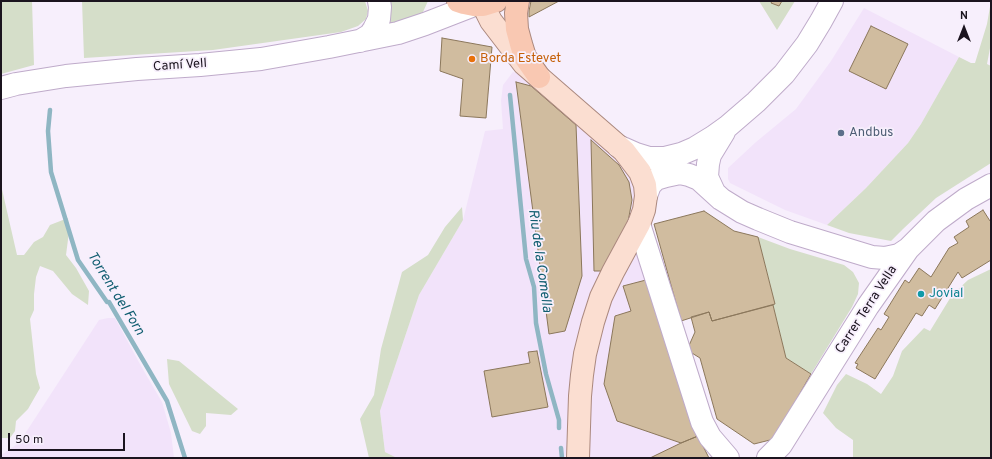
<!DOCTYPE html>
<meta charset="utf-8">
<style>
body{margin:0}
#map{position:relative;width:992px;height:459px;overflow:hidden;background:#f7effc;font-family:Overpass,sans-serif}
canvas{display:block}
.frame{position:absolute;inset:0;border:2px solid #1b141f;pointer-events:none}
.north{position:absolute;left:944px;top:8px;width:40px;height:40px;-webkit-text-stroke:3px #f7effc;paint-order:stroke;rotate:0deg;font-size:11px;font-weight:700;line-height:16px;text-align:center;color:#1b141f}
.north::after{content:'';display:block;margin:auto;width:14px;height:18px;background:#1b141f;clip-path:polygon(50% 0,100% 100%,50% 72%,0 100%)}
.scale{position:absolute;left:8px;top:433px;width:117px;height:18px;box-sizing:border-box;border:2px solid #1b141f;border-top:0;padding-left:5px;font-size:12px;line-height:14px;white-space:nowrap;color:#1b141f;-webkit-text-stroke:3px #f7effc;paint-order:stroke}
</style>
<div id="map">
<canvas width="992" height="459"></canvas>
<div class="frame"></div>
<div class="north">N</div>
<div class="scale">50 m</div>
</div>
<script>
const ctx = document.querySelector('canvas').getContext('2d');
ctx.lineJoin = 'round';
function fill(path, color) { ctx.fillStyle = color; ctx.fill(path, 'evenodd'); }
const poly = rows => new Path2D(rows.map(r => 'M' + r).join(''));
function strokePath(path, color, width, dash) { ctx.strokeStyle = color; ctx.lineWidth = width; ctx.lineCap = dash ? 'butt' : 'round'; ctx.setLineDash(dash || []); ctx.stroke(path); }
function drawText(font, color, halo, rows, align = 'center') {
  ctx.font = font + ' Overpass,sans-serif'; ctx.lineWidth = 3.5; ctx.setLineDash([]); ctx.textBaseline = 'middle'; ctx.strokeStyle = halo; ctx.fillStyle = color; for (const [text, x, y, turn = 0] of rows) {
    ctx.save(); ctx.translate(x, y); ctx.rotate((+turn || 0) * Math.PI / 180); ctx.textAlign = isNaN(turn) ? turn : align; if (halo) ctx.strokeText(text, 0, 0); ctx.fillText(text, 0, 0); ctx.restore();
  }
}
const built = poly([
 [864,8,959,57,921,124,908,143,866,188,827,225,785,210,730,183,728,179,728,168,756,142,796,109,831,61],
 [513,72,519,74,586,131,620,160,631,179,635,195,635,211,623,237,568,454,561,458,396,458,385,452,380,411,419,295,463,220,485,131,503,129,501,101,503,85],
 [636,255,641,258,708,447,704,448,709,458,590,458,589,415,593,366,606,312,615,287],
 [108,318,115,318,141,366,162,402,171,433,174,458,1,458,1,455,19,443,99,320]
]);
const green = poly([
 [1,1,32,1,34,65,1,74],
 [82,1,365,1,368,11,366,19,358,26,341,32,213,50,84,58],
 [387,1,428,1,423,12,411,19,383,27],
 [759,1,772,1,771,3,779,6,782,1,795,1,777,30],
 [991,1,991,43,987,64,991,66,991,163,936,198,903,229,891,241,849,233,827,225,866,188,908,143,921,124,959,57,971,63,975,63,987,24],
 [1,185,17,255,24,255,34,242,43,237,50,225,68,218,69,232,66,255,76,268,89,291,88,305,72,294,53,271,40,266,36,277,34,294,34,310,30,319,36,374,40,388,28,409,16,421,15,431,10,438,1,438],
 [462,207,463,220,419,295,380,411,385,452,397,458,369,458,360,419,374,395,381,349,402,272,428,255,445,227],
 [758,237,790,249,844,265,853,272,859,283,858,294,852,307,811,374,786,358,773,305,775,304],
 [991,269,991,458,852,458,853,457,853,440,836,428,823,413,837,385,846,374,867,384,881,394,893,376,902,351,924,328,930,331,952,295,968,280],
 [167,359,179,361,238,409,231,415,206,413,206,426,200,434,192,431,169,384]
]);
const stream = poly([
 [510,95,526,259,534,287,536,323,546,374,559,420,559,428],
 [50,110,48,131,51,172,78,260,107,302,109,302,167,401,185,458],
 [561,448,562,458]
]);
const building = poly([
 [531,1,559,1,529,17,529,11,531,1],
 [772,1,782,1,779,6,771,3,772,1],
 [871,26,908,44,886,89,849,71,871,26],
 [442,38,492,47,486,118,460,116,463,79,440,71,442,38],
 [516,82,531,86,576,125,582,276,565,331,549,334,516,82],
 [591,140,619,165,629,182,632,200,628,222,602,271,594,271,591,140],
 [983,210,990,221,991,220,991,260,962,278,958,272,935,309,929,305,922,316,916,313,875,379,856,368,858,364,855,363,878,328,881,330,889,317,884,314,905,280,909,283,919,268,931,277,949,248,958,243,954,237,969,227,966,221,983,210],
 [704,211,734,231,758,237,775,304,712,321,709,312,681,321,654,224,704,211],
 [646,280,698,436,681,443,617,421,604,384,615,316,631,311,623,286,646,280],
 [773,305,786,358,811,374,774,439,754,444,717,419,700,358,687,350,695,332,691,317,709,312,712,321,773,305],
 [537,351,548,407,492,417,484,371,530,363,528,352,537,351],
 [698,436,709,458,650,458,681,443,698,436]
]);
const minor = poly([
 [360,41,370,35,374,29,379,19,380,7,379,1],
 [1,88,16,84,66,76,137,69,200,65,261,59,329,47,398,33,425,24,474,5],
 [618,146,636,154,649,158,665,158,681,154,695,148,713,137,727,127,756,102,784,74,807,44,821,21,832,1],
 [714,192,707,177,708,164,710,155,724,132],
 [646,196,650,185,656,179,666,176,680,173,689,175,699,179,721,199,742,212,758,219,790,232,872,257,885,258,899,255,908,249],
 [639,224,702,422,710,437,728,458],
 [768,458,781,445,868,306,901,259,908,249,936,221,966,199,991,185]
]);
const major = poly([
 [483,5,491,21,524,64,624,151,640,172,645,185,646,196,644,210,639,224,613,272,601,297,593,322,585,354,582,375,580,396,578,458]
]);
const highway = poly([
 [458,1,464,3,474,5,483,5,496,1],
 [518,1,516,13,517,29,521,44,525,57,539,77]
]);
const markers = [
 [472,59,4,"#e8710a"],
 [841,133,4,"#5c6f8a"],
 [921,294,4,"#0f9aa8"]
];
const foodNames = [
 ["Borda Estevet",480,59]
];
const streetNames = [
 ["Camí Vell",180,66,-4],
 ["Carrer Terra Vella",867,310,-57]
];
const serviceNames = [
 ["Andbus",849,133]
];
const cultureNames = [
 ["Jovial",929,294]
];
const waterNames = [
 ["Riu de la Comella",539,261,82],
 ["Torrent del Forn",115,294,58]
];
fill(built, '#f2e3fa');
fill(green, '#d5dec9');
strokePath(stream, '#8fb6c3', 4.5);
fill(building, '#d0bc9f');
strokePath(building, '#8b775b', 1);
strokePath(minor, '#bfabca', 24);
strokePath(major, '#ab897f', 24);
strokePath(highway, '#ab897f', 24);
strokePath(minor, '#fff', 22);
strokePath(major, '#fbded1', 22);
strokePath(highway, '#f9c8b2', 22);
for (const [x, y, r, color] of markers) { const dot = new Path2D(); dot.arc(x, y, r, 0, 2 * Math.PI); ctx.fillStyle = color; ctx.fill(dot); strokePath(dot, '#f7effc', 1.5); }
drawText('13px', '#c56008', '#f7effc', foodNames, 'left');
drawText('13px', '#1b141f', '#f7effc', streetNames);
drawText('13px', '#4e5e75', '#f7effc', serviceNames, 'left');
drawText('13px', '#0d838f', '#f7effc', cultureNames, 'left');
drawText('italic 14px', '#0f5d70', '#f7effc', waterNames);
</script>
